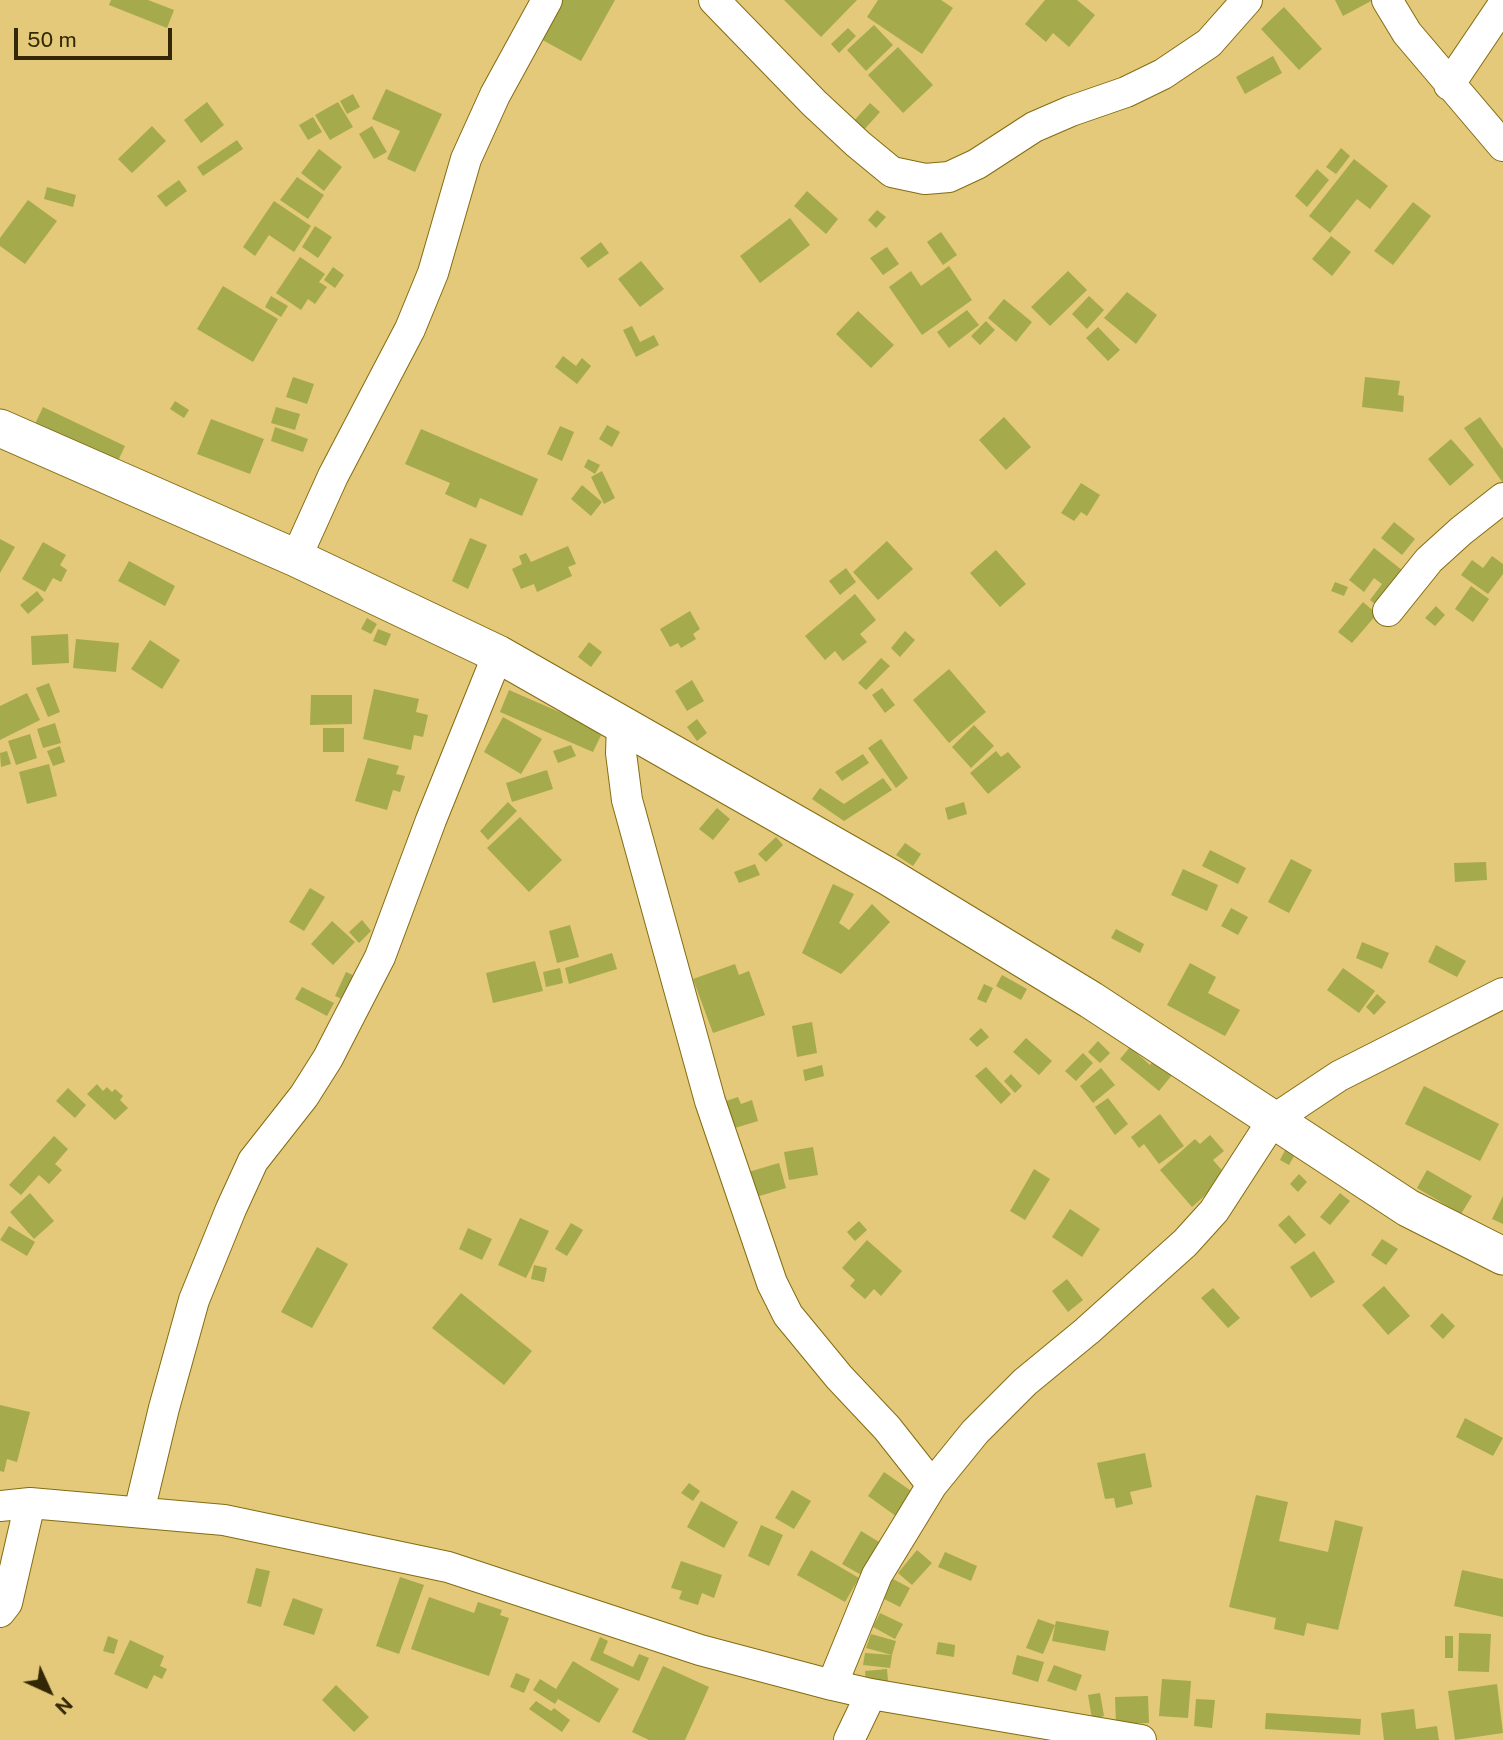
<!DOCTYPE html>
<style>
body{margin:0}
#map{position:relative;width:1503px;height:1740px;overflow:hidden;background:#e3c979;font-family:"Public Sans",sans-serif}
canvas{display:block}
.north{position:absolute;left:14px;top:1656px;width:70px;height:70px;-webkit-text-stroke:5px #e3c979;paint-order:stroke;rotate:135deg;font-size:19px;font-weight:700;line-height:28px;text-align:center;color:#332805}
.north::after{content:'';display:block;margin:auto;width:24px;height:32px;background:#332805;clip-path:polygon(50% 0,100% 100%,50% 72%,0 100%)}
.scale{position:absolute;left:14px;top:28px;width:158px;height:32px;box-sizing:border-box;border:4px solid #332805;border-top:0;padding-left:9px;font-size:21px;line-height:24px;white-space:nowrap;color:#332805;-webkit-text-stroke:5px #e3c979;paint-order:stroke}
</style>
<div id="map">
<canvas width="1503" height="1740"></canvas>
<div class="north">N</div>
<div class="scale">50 m</div>
</div>
<script>
const ctx = document.querySelector('canvas').getContext('2d');
ctx.lineJoin = 'round';
function fill(path, color) { ctx.fillStyle = color; ctx.fill(path, 'evenodd'); }
const poly = rows => new Path2D(rows.map(r => 'M' + r).join(''));
function strokePath(path, color, width, dash) { ctx.strokeStyle = color; ctx.lineWidth = width; ctx.lineCap = dash ? 'butt' : 'round'; ctx.setLineDash(dash || []); ctx.stroke(path); }
const building = poly([
 [111,0,148,0,174,10,167,28,109,5],
 [558,0,615,0,581,61,537,37],
 [784,0,857,0,821,37],
 [878,0,941,0,953,8,922,54,867,17],
 [1045,0,1077,0,1095,15,1069,47,1053,33,1046,42,1025,24],
 [1335,0,1373,0,1343,16],
 [1284,7,1322,49,1299,70,1261,29],
 [874,25,893,45,866,71,847,50],
 [848,28,856,36,839,53,831,44],
 [898,47,933,85,903,113,868,75],
 [1273,56,1282,73,1245,94,1236,77],
 [386,89,442,114,415,172,387,159,400,131,372,119],
 [353,94,360,107,347,114,340,101],
 [207,102,224,125,201,143,184,120],
 [338,102,353,127,330,140,315,115],
 [870,103,880,112,862,132,852,123],
 [313,117,322,132,308,140,299,125],
 [152,126,166,141,132,173,118,159],
 [372,126,387,152,374,159,359,134],
 [237,140,243,149,203,176,197,167],
 [1341,148,1350,156,1336,174,1326,167],
 [319,149,342,167,324,191,301,173],
 [1354,159,1388,186,1370,209,1357,199,1330,233,1309,216],
 [1317,169,1329,180,1307,207,1295,196],
 [297,177,324,195,308,219,280,200],
 [179,180,187,191,166,207,157,196],
 [47,187,76,195,73,207,44,199],
 [807,191,838,219,826,234,794,206],
 [28,200,57,221,25,264,0,246,0,238],
 [274,201,311,226,294,252,269,235,255,256,243,247],
 [1413,202,1431,216,1393,265,1374,251],
 [877,210,886,217,876,228,868,220],
 [790,218,810,245,760,283,740,256],
 [315,226,332,237,318,258,302,247],
 [941,232,957,255,943,265,927,242],
 [1331,236,1351,252,1332,276,1312,259],
 [601,242,609,253,588,268,580,258],
 [887,247,899,264,883,275,870,258],
 [300,257,325,274,319,282,327,287,315,304,308,299,301,310,276,293],
 [641,261,664,289,640,307,618,279],
 [949,266,972,300,922,335,889,287,911,271,921,286],
 [333,267,344,275,335,288,324,280],
 [1068,271,1087,290,1050,326,1031,307],
 [223,286,278,319,253,362,197,329],
 [1127,292,1157,315,1136,344,1104,318],
 [271,296,288,306,281,317,265,307],
 [1089,296,1104,310,1087,329,1072,314],
 [1004,299,1032,322,1016,342,988,318],
 [967,310,979,325,949,348,937,332],
 [858,311,894,345,871,368,836,334],
 [986,321,995,330,980,345,971,336],
 [632,326,640,342,654,335,659,345,636,357,623,330],
 [1098,327,1120,350,1108,361,1086,338],
 [563,356,576,366,582,358,591,366,577,384,555,367],
 [293,377,314,384,307,404,286,397],
 [1365,377,1400,381,1398,395,1404,396,1403,412,1362,407],
 [175,401,189,410,184,418,170,409],
 [43,407,125,446,117,463,35,424],
 [276,407,300,414,295,430,271,423],
 [1004,417,1031,447,1006,470,979,440],
 [1480,417,1503,449,1503,483,1464,428],
 [211,419,264,439,250,474,197,454],
 [607,425,620,432,612,447,599,439],
 [560,426,574,432,562,461,547,454],
 [275,427,308,439,303,452,271,441],
 [421,429,538,479,522,516,480,498,476,508,445,494,450,483,405,464],
 [1451,439,1474,465,1450,486,1428,459],
 [588,459,600,465,595,474,584,467],
 [602,471,615,498,604,504,591,477],
 [1081,483,1100,495,1087,516,1081,512,1074,521,1061,513],
 [582,485,602,502,591,516,571,499],
 [1394,522,1415,539,1402,555,1381,538],
 [470,538,487,545,468,589,452,581],
 [0,539,15,547,0,573],
 [887,541,913,569,878,600,853,572],
 [43,542,66,555,60,565,67,570,61,582,53,578,45,592,22,579],
 [568,546,576,564,568,567,572,576,537,592,534,584,521,589,512,569,522,564,519,556,526,553,531,562],
 [1374,548,1407,574,1380,608,1370,600,1382,584,1374,578,1364,592,1349,580],
 [996,550,1026,584,1000,607,970,573],
 [1492,556,1503,564,1503,574,1488,594,1461,575,1472,560,1483,568],
 [129,561,175,586,165,606,118,581],
 [846,568,856,582,840,595,829,581],
 [1335,582,1348,587,1344,596,1331,591],
 [1471,586,1489,599,1473,622,1455,609],
 [37,591,44,600,28,614,20,605],
 [855,594,876,620,860,634,867,642,843,661,835,651,825,660,805,636],
 [1363,602,1377,614,1352,643,1338,632],
 [1436,606,1445,615,1435,626,1425,618],
 [690,611,700,629,693,634,696,639,681,648,678,643,670,647,660,629],
 [367,618,377,624,371,634,361,629],
 [378,629,391,634,386,646,373,641],
 [905,631,915,640,900,657,891,648],
 [68,634,69,663,32,665,31,636],
 [76,639,119,643,116,672,73,668],
 [150,640,180,660,162,689,131,669],
 [589,642,602,652,591,667,578,657],
 [881,658,890,666,866,690,858,683],
 [949,669,986,712,949,743,913,700],
 [692,680,704,701,687,711,675,691],
 [49,683,60,712,48,717,36,688],
 [882,688,895,705,885,713,872,695],
 [374,689,419,699,416,712,428,715,423,737,414,735,411,750,363,739],
 [509,690,603,731,593,752,500,712],
 [27,693,40,720,0,740,0,706],
 [311,695,352,695,352,724,310,725],
 [503,717,542,739,521,774,484,752],
 [697,719,707,733,697,741,687,727],
 [55,723,61,743,43,748,37,729],
 [974,725,994,746,971,768,952,747],
 [323,728,344,728,344,752,323,752],
 [30,734,37,758,16,765,8,741],
 [881,739,908,778,896,788,868,748],
 [571,745,576,756,558,763,553,751],
 [60,746,65,762,53,766,47,751],
 [7,751,11,764,1,767,0,753],
 [996,751,1001,757,1008,752,1021,767,988,794,970,773],
 [863,754,869,763,842,781,835,772],
 [368,758,399,766,396,774,405,776,400,792,393,790,387,810,355,801],
 [49,764,57,796,27,804,19,772],
 [547,770,553,789,512,802,506,783],
 [883,778,892,790,844,821,812,799,820,788,844,804],
 [508,802,517,811,488,840,480,831],
 [964,802,967,814,948,820,945,808],
 [717,808,730,819,713,840,699,829],
 [520,817,562,860,529,892,487,848],
 [776,837,783,845,766,862,758,854],
 [905,843,921,854,913,866,896,855],
 [1210,850,1246,868,1238,884,1202,866],
 [1291,859,1312,870,1289,913,1268,902],
 [1486,862,1487,880,1455,882,1454,863],
 [755,864,760,875,739,883,734,872],
 [1183,869,1218,885,1207,911,1171,895],
 [833,884,854,894,839,923,849,930,872,904,890,922,841,974,802,953],
 [310,888,325,897,304,931,289,922],
 [1231,908,1248,917,1238,935,1221,926],
 [362,920,371,931,359,943,349,932],
 [332,921,355,942,333,965,311,944],
 [570,925,579,957,557,963,549,931],
 [1116,929,1144,944,1140,953,1111,938],
 [1362,942,1389,953,1382,969,1356,958],
 [1436,945,1466,961,1457,977,1428,962],
 [612,953,617,969,569,984,565,968],
 [535,961,543,991,493,1003,486,973],
 [1190,963,1216,977,1208,993,1240,1010,1225,1036,1167,1005],
 [735,964,739,975,749,971,765,1015,713,1033,693,979],
 [560,968,563,983,546,987,543,972],
 [1343,968,1375,991,1359,1013,1327,990],
 [346,972,355,976,344,1000,335,996],
 [1002,975,1027,989,1021,1000,996,986],
 [984,984,993,988,986,1003,977,999],
 [302,987,334,1003,327,1016,295,999],
 [1377,994,1386,1002,1374,1015,1366,1007],
 [812,1022,817,1053,797,1057,792,1026],
 [981,1028,989,1037,977,1047,969,1039],
 [1026,1038,1052,1061,1039,1075,1013,1052],
 [1098,1041,1110,1053,1100,1063,1088,1052],
 [1130,1047,1150,1065,1154,1060,1172,1075,1159,1091,1120,1059],
 [1083,1053,1093,1063,1076,1081,1065,1071],
 [822,1065,824,1076,805,1081,803,1070],
 [986,1067,1011,1094,1001,1104,975,1076],
 [1101,1068,1115,1085,1093,1103,1080,1086],
 [1011,1074,1022,1086,1015,1093,1004,1081],
 [97,1084,103,1091,107,1087,112,1092,115,1089,123,1096,120,1100,128,1108,115,1120,87,1094],
 [1424,1086,1499,1124,1480,1161,1405,1124],
 [68,1088,86,1105,75,1118,56,1101],
 [738,1097,741,1104,752,1100,758,1121,735,1128,726,1101],
 [1108,1098,1128,1124,1115,1135,1095,1107],
 [1160,1114,1184,1146,1159,1164,1144,1144,1139,1148,1131,1137],
 [1210,1135,1224,1151,1213,1160,1227,1176,1192,1207,1160,1170,1195,1139,1200,1144],
 [54,1136,68,1149,55,1164,62,1170,49,1184,39,1175,21,1195,9,1185],
 [1287,1146,1297,1151,1289,1165,1280,1160],
 [813,1147,818,1175,789,1180,784,1152],
 [779,1163,786,1188,753,1198,745,1173],
 [1034,1169,1050,1179,1025,1220,1010,1211],
 [1427,1170,1472,1196,1461,1214,1417,1188],
 [1299,1174,1307,1182,1298,1192,1290,1184],
 [30,1193,54,1221,34,1239,10,1212],
 [1340,1193,1350,1201,1330,1225,1320,1217],
 [1503,1196,1503,1224,1492,1219],
 [1070,1209,1100,1229,1082,1257,1052,1237],
 [1289,1215,1306,1235,1295,1244,1278,1225],
 [520,1218,549,1231,526,1278,498,1265],
 [859,1221,867,1230,855,1241,847,1232],
 [571,1223,583,1230,567,1256,555,1249],
 [9,1226,35,1242,27,1256,0,1240],
 [468,1228,492,1239,482,1260,459,1249],
 [1382,1239,1398,1249,1386,1265,1371,1255],
 [867,1240,902,1271,881,1296,874,1289,865,1299,850,1286,855,1280,842,1268],
 [317,1247,348,1264,312,1328,281,1312],
 [1314,1251,1335,1282,1311,1298,1290,1267],
 [534,1265,547,1268,544,1282,531,1279],
 [1067,1279,1083,1300,1068,1312,1052,1291],
 [1384,1286,1410,1316,1388,1335,1362,1305],
 [1213,1288,1240,1318,1228,1328,1201,1298],
 [461,1293,532,1351,504,1385,432,1328],
 [1442,1313,1455,1326,1443,1339,1430,1326],
 [0,1405,30,1412,17,1462,7,1459,4,1472,0,1471],
 [1465,1418,1503,1438,1493,1456,1456,1437],
 [1145,1453,1152,1487,1130,1492,1133,1504,1116,1508,1114,1498,1105,1499,1097,1463],
 [884,1472,917,1495,900,1519,868,1496],
 [689,1483,700,1491,693,1501,681,1493],
 [792,1490,811,1501,794,1529,775,1518],
 [1256,1495,1288,1502,1279,1541,1328,1552,1335,1520,1363,1527,1338,1630,1307,1623,1304,1636,1274,1629,1276,1618,1229,1607],
 [701,1501,738,1522,724,1548,687,1527],
 [761,1525,783,1535,769,1566,748,1556],
 [861,1531,884,1545,865,1577,842,1564],
 [811,1550,859,1578,845,1602,797,1575],
 [917,1550,932,1563,912,1585,898,1573],
 [945,1552,977,1566,971,1581,938,1567],
 [681,1561,722,1575,714,1598,702,1593,698,1605,679,1599,682,1591,671,1588],
 [256,1568,270,1571,261,1607,247,1603],
 [1462,1570,1503,1579,1503,1617,1454,1606],
 [400,1577,424,1585,399,1654,376,1646],
 [893,1579,910,1588,900,1607,882,1598],
 [429,1597,474,1613,478,1602,502,1610,500,1615,509,1618,489,1676,411,1649],
 [293,1598,323,1609,314,1635,283,1625],
 [880,1613,903,1624,895,1639,873,1627],
 [1038,1619,1055,1625,1043,1654,1026,1648],
 [1056,1621,1109,1631,1105,1651,1052,1641],
 [1459,1633,1491,1634,1489,1672,1458,1671],
 [871,1634,896,1641,892,1655,866,1648],
 [108,1636,118,1640,114,1654,103,1651],
 [1445,1636,1453,1636,1453,1658,1445,1658],
 [600,1637,608,1641,603,1653,633,1667,639,1654,649,1658,639,1681,590,1660],
 [130,1640,164,1656,160,1666,167,1669,162,1679,154,1675,147,1689,114,1674],
 [938,1642,955,1645,954,1657,936,1654],
 [865,1653,892,1655,890,1668,863,1665],
 [1017,1655,1044,1662,1038,1682,1012,1674],
 [573,1661,619,1689,599,1723,558,1699,555,1704,533,1690,540,1679,556,1689],
 [1054,1665,1082,1675,1076,1691,1047,1681],
 [663,1666,709,1687,685,1740,649,1740,632,1732],
 [887,1669,888,1681,866,1683,865,1671],
 [516,1673,530,1679,524,1693,510,1687],
 [1162,1679,1191,1681,1188,1718,1159,1716],
 [1497,1684,1503,1733,1455,1740,1448,1691],
 [336,1685,369,1717,354,1732,322,1700],
 [1100,1693,1104,1716,1092,1719,1088,1695],
 [1148,1696,1149,1723,1116,1724,1115,1697],
 [1196,1699,1215,1700,1212,1728,1194,1726],
 [536,1701,551,1711,554,1708,570,1720,562,1732,529,1709],
 [1414,1709,1416,1729,1437,1726,1439,1740,1384,1740,1381,1713],
 [1266,1713,1361,1719,1360,1735,1265,1729]
]);
const minor = poly([
 [714,0,814,103,858,144,892,172,925,179,949,177,977,164,1034,127,1071,111,1126,92,1163,74,1209,43,1247,0],
 [1387,0,1407,33,1503,146],
 [1449,85,1503,5],
 [296,558,333,476,410,329,433,273,466,159,495,95,547,0],
 [1388,611,1429,560,1461,531,1503,498],
 [622,726,621,753,627,800,710,1101,772,1283,788,1315,839,1377,887,1428,932,1485],
 [0,1506,30,1503,224,1520,448,1567,700,1650,832,1685,871,1694,1141,1740],
 [139,1512,164,1408,194,1300,231,1209,253,1161,304,1096,328,1058,380,957,431,820,498,654],
 [0,1612,7,1603,30,1503],
 [832,1685,877,1575,932,1485,975,1432,1025,1382,1087,1331,1185,1243,1214,1211,1273,1120,1339,1076,1503,993],
 [849,1740,871,1694]
]);
const major = poly([
 [0,428,296,558,498,654,889,877,1091,1000,1408,1208,1503,1256]
]);
fill(building, '#a5aa4d');
strokePath(minor, '#846c12', 32);
strokePath(major, '#846c12', 39);
strokePath(minor, '#fff', 30);
strokePath(major, '#fff', 37);
</script>
